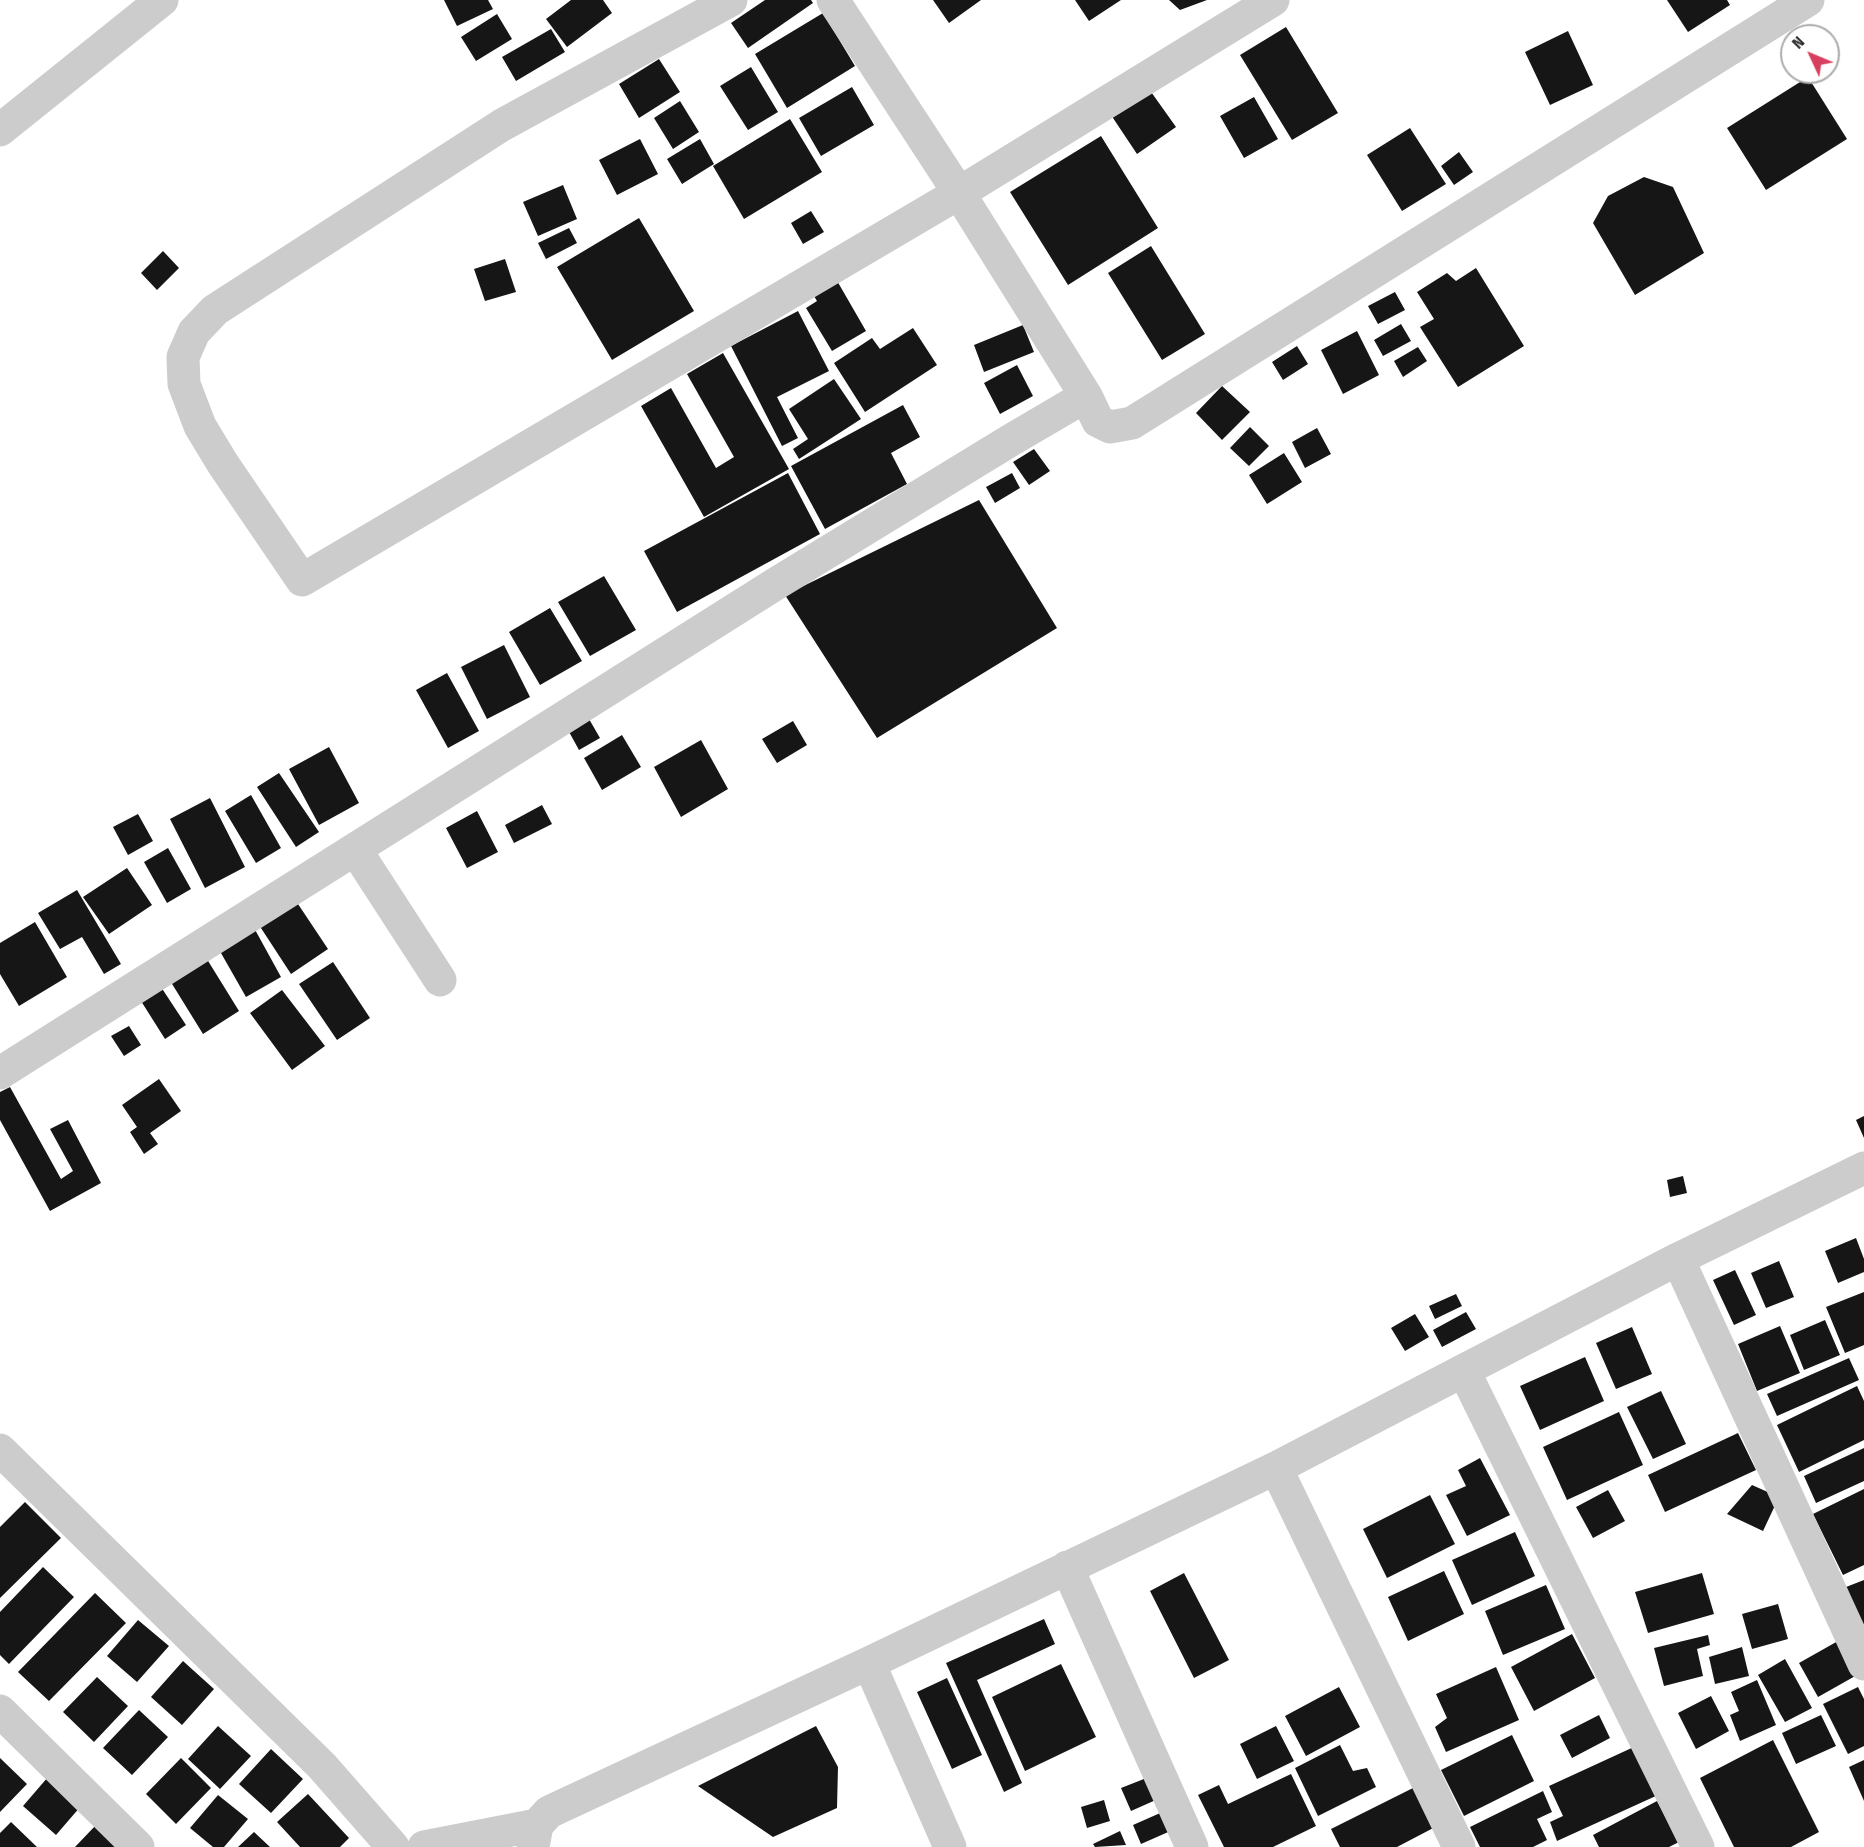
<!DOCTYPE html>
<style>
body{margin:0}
#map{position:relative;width:1864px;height:1847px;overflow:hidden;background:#fff;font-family:"Fira Sans Condensed",sans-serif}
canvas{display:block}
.north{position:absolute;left:1780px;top:24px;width:60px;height:60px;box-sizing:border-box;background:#fff;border:2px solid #acacac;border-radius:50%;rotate:314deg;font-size:16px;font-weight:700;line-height:24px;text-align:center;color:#2f2f2f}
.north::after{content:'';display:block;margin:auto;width:21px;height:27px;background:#d7405e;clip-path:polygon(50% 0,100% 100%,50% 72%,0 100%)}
</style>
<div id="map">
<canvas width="1864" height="1847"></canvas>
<div class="north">N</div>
</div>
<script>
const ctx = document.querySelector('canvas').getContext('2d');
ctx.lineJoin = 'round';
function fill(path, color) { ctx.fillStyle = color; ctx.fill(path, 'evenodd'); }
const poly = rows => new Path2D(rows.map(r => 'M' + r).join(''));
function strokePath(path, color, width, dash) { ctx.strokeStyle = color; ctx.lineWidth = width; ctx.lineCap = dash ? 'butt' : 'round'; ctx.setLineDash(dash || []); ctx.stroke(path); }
const building = poly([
 [444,0,488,0,493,9,457,26],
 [571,0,603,0,612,13,567,47,546,19],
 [765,0,811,0,813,3,748,48,731,23],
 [933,0,981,0,949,23],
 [1075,0,1121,0,1089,21],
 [1169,0,1207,0,1180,10],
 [1667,0,1727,0,1730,5,1688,32],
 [823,13,855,66,787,108,755,54],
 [497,14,512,39,476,61,461,37],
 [1286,27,1338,113,1292,140,1240,55],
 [551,29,565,52,516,81,502,57],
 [1568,31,1593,85,1550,105,1525,52],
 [659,59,680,92,639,118,619,84],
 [751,67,778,112,748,130,720,86],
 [1808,77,1847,139,1766,190,1727,128],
 [852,87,874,125,821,156,799,118],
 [1149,89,1176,127,1137,154,1111,115],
 [1254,97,1278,139,1244,158,1220,116],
 [680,101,699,132,673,149,654,118],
 [790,119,822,172,744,219,713,166],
 [1410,128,1446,184,1402,211,1367,155],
 [1101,136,1158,228,1068,285,1010,192],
 [640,139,658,174,617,195,599,160],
 [700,139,714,164,682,184,667,159],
 [1459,152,1473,172,1454,185,1441,166],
 [1644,177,1673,187,1704,253,1635,295,1593,223,1608,196],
 [563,185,577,219,538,236,523,202],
 [811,211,824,232,803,244,791,223],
 [639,218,694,311,612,360,557,267],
 [569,228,577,243,546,259,538,243],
 [1151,246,1205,334,1162,360,1108,273],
 [163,251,179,268,157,290,141,273],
 [505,259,516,292,485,301,474,269],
 [1476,268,1524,346,1458,387,1420,327,1434,319,1417,292,1447,273,1456,281],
 [836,279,866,331,832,351,806,308,817,301,812,293],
 [1395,292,1405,310,1378,324,1368,306],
 [798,311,829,371,777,397,798,438,782,446,731,346],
 [1401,324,1411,341,1383,356,1374,340],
 [1023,325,1034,352,984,372,974,345],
 [913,328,937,365,865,412,834,363,872,338,880,349],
 [1357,331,1379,375,1343,394,1321,350],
 [1297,346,1308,364,1283,380,1272,362],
 [1418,347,1427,361,1403,377,1394,361],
 [723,353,789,469,704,517,641,406,671,388,716,468,734,457,687,374],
 [1017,365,1033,396,1000,414,984,383],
 [834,379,861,419,799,459,793,449,808,439,789,409],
 [1222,386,1250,412,1222,440,1196,413],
 [903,405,920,437,891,453,907,484,825,529,791,466],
 [1250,427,1269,446,1249,466,1230,448],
 [1317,428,1331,454,1305,468,1292,442],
 [1034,449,1050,471,1029,485,1013,462],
 [1284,453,1302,482,1267,504,1249,475],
 [788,473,820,534,677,612,644,551],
 [1012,473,1020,488,995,503,986,487],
 [979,500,1057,628,877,738,785,595],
 [604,576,636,630,590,656,558,602],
 [550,608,582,661,540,685,509,632],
 [504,645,530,697,487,719,461,667],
 [447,673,479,731,448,748,416,690],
 [589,719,600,738,579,750,568,730],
 [793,721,807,745,777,763,762,739],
 [622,735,641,767,602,790,584,758],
 [701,740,728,789,681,817,654,767],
 [329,747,359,803,319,825,289,769],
 [279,773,319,832,296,847,257,787],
 [251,795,281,848,256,863,225,811],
 [210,798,245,867,205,888,170,819],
 [542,805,552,824,514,843,505,825],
 [477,811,498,852,467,868,446,828],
 [138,814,153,841,128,855,113,827],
 [168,848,191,889,167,903,144,862],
 [127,868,152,905,109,934,83,897],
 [77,890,121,964,104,974,82,937,60,949,38,913],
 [296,901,328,949,291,974,259,925],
 [35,922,67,977,19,1006,0,974,0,943],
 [253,926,281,977,246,997,217,946],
 [205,956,239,1011,203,1034,169,979],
 [333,962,370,1018,337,1040,299,984],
 [161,987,186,1025,165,1039,141,1001],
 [282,990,325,1046,292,1070,250,1013],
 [129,1026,141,1045,124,1056,111,1036],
 [159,1079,181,1111,150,1133,158,1144,144,1154,130,1132,137,1127,122,1105],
 [10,1087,61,1179,73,1171,50,1129,68,1120,101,1183,50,1211,0,1120,0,1092],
 [1864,1116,1864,1138,1856,1120],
 [1683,1176,1687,1193,1670,1197,1667,1180],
 [1856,1238,1864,1259,1864,1272,1838,1283,1825,1251],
 [1779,1261,1794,1297,1766,1308,1751,1273],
 [1735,1270,1756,1315,1734,1325,1713,1280],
 [1864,1292,1864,1345,1845,1353,1826,1307],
 [1456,1294,1462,1306,1435,1319,1429,1306],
 [1466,1312,1476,1329,1442,1347,1433,1330],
 [1415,1314,1429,1337,1405,1351,1391,1328],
 [1825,1320,1840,1355,1804,1370,1790,1335],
 [1780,1326,1800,1373,1757,1391,1738,1344],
 [1632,1327,1652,1374,1616,1389,1596,1343],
 [1585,1357,1604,1401,1540,1430,1520,1386],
 [1849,1358,1859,1380,1777,1416,1767,1394],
 [1857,1386,1864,1401,1864,1440,1799,1472,1777,1425],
 [1661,1391,1686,1444,1653,1459,1627,1407],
 [1619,1412,1643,1465,1567,1500,1543,1447],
 [1738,1433,1756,1470,1665,1512,1648,1475],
 [1864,1448,1864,1481,1816,1503,1804,1476],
 [1480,1458,1510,1515,1467,1536,1446,1495,1466,1486,1458,1470],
 [1752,1485,1779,1497,1763,1531,1727,1514],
 [1864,1489,1864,1565,1843,1575,1813,1514],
 [1608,1490,1625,1521,1593,1538,1576,1507],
 [1430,1495,1455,1544,1387,1578,1363,1529],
 [25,1502,61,1538,0,1598,0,1527],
 [1515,1532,1535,1576,1472,1605,1452,1560],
 [43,1567,74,1597,9,1664,0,1655,0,1612],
 [1444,1571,1464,1614,1408,1641,1388,1597],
 [1184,1573,1229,1660,1194,1678,1150,1591],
 [1702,1573,1714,1614,1648,1633,1635,1592],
 [1864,1580,1864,1633,1846,1587],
 [1546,1585,1565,1629,1503,1655,1485,1611],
 [95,1593,126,1623,49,1701,18,1672],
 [1778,1604,1788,1639,1752,1649,1742,1614],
 [1044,1619,1055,1644,977,1680,1022,1783,1004,1792,946,1663],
 [138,1620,169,1646,137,1682,107,1656],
 [1572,1634,1595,1678,1534,1711,1511,1667],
 [1708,1635,1710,1645,1697,1649,1703,1676,1664,1686,1654,1648],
 [1838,1641,1857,1675,1818,1697,1799,1663],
 [1742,1647,1749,1676,1715,1684,1709,1657],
 [1785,1659,1812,1708,1785,1722,1758,1675],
 [183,1661,214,1689,182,1725,151,1697],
 [1061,1664,1096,1737,1025,1771,992,1697],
 [1496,1667,1519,1720,1446,1752,1435,1727,1447,1718,1436,1694],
 [97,1677,128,1706,94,1742,63,1712],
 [947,1678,982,1755,952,1769,917,1692],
 [1757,1680,1776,1725,1740,1741,1730,1715,1739,1711,1731,1692],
 [1339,1687,1360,1727,1306,1756,1285,1716],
 [1858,1687,1864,1699,1864,1746,1848,1754,1823,1704],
 [1711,1696,1729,1731,1696,1749,1678,1713],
 [139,1710,168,1737,132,1775,103,1748],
 [1599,1715,1610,1738,1572,1758,1560,1735],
 [1821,1715,1836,1746,1796,1764,1782,1733],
 [218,1726,251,1756,220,1789,188,1759],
 [816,1726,838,1767,837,1808,773,1837,698,1786],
 [1276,1726,1294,1761,1257,1779,1240,1744],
 [1512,1735,1534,1781,1464,1816,1441,1770],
 [1773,1740,1819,1832,1791,1847,1734,1847,1700,1778],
 [1340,1745,1353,1771,1367,1768,1376,1787,1318,1816,1295,1768],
 [1636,1746,1658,1795,1557,1841,1550,1822,1563,1816,1549,1786],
 [271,1749,303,1779,271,1813,239,1784],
 [0,1758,27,1784,0,1812],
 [181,1758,211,1788,176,1824,146,1794],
 [1864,1760,1864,1801,1849,1767],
 [1291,1774,1316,1826,1273,1847,1224,1847,1198,1795,1219,1785,1228,1804],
 [48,1777,81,1806,56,1835,23,1806],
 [1149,1777,1158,1799,1131,1811,1121,1788],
 [1419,1785,1439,1825,1397,1847,1340,1847,1331,1829],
 [1543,1791,1552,1812,1537,1819,1547,1840,1533,1847,1480,1847,1470,1827],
 [308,1794,349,1838,340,1847,300,1847,277,1822],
 [218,1795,248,1819,224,1847,213,1847,190,1828],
 [1104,1800,1110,1821,1087,1828,1081,1807],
 [1657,1801,1679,1842,1669,1847,1599,1847,1593,1835],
 [1167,1810,1175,1829,1141,1844,1133,1825],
 [11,1822,37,1847,0,1847,0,1833],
 [96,1825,118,1847,75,1847],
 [1120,1831,1126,1845,1095,1847,1093,1844],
 [254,1832,270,1847,238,1847]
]);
const minor = poly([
 [731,0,502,125,215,310,194,332,183,357,184,384,200,426,223,464,302,580,959,193,1273,0],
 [833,0,959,193,1086,396],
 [0,130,162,0],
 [355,849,440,980],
 [0,1073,777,583,1011,440,1086,396,1098,421,1110,427,1132,423,1808,0],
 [1678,1259,1864,1664],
 [1464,1371,1698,1847],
 [0,1450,322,1766,393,1847],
 [1276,1468,1459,1847],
 [1067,1567,1192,1847],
 [869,1663,950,1847],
 [0,1711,138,1847],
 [424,1847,537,1825],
 [533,1847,537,1825,549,1812,869,1663,1276,1468,1678,1259,1864,1168]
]);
fill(building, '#161616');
strokePath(minor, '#ccc', 33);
</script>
